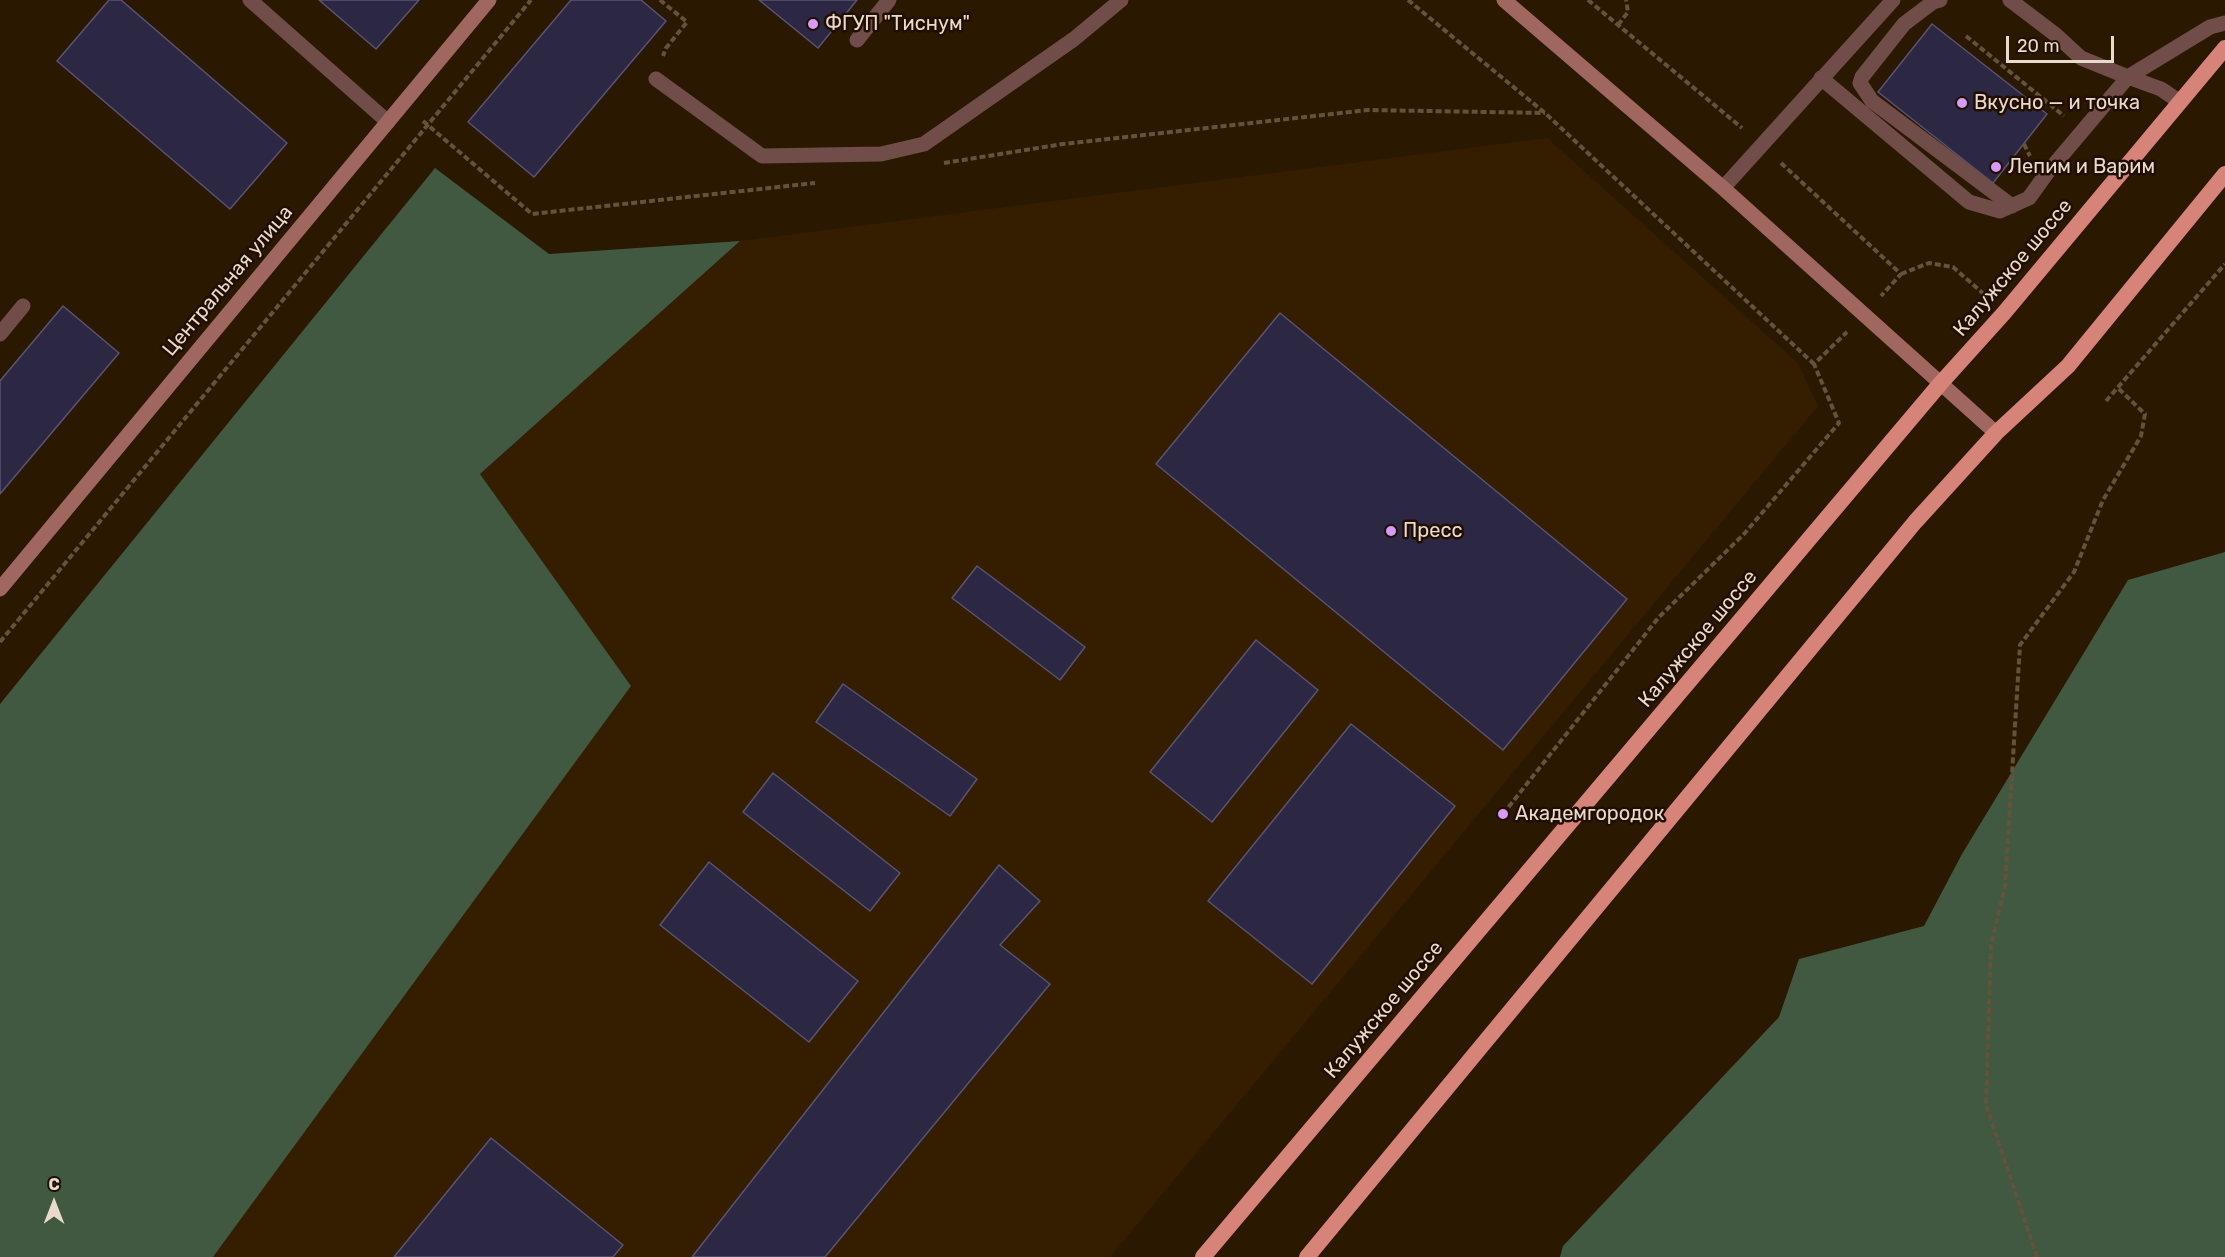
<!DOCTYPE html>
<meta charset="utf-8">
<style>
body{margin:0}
#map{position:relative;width:2225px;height:1257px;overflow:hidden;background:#2b1800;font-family:Rubik,sans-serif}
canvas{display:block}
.north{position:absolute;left:24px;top:1173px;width:60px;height:60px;-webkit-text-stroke:4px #210e00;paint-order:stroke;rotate:0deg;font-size:16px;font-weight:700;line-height:24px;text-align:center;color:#e8dacc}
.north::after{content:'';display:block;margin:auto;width:21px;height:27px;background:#e8dacc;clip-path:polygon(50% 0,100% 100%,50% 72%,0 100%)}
.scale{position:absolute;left:2006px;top:36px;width:108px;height:27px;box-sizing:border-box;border:3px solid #e8dacc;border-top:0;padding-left:8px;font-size:18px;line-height:21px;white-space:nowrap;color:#e8dacc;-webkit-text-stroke:4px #210e00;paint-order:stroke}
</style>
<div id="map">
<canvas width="2225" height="1257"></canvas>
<div class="north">С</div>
<div class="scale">20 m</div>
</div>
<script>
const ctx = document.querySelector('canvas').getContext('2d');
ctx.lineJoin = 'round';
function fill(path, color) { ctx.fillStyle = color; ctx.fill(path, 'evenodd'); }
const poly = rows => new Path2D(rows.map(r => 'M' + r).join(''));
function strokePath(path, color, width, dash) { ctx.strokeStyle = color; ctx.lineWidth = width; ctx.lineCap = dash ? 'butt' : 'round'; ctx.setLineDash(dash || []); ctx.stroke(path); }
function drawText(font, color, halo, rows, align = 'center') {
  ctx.font = font + ' Rubik,sans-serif'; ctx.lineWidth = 5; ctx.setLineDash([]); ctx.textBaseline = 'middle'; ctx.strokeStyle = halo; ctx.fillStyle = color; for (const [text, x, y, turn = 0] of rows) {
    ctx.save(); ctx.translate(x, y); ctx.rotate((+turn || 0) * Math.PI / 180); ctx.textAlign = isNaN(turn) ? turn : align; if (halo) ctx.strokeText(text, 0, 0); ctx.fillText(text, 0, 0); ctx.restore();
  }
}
const built = poly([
 [1547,138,1798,363,1818,406,1110,1257,213,1257,631,686,480,474,740,241]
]);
const forest = poly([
 [435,168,549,254,740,241,480,474,631,686,213,1257,0,1257,0,704],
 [2225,552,2225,1257,1560,1257,1563,1246,1779,1017,1799,959,1924,926,1962,854,2128,580]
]);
const building = poly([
 [109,0,121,0,287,143,230,209,57,61,109,0],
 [319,0,419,0,376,49,319,0],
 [571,0,641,0,666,21,534,177,468,122,571,0],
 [759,0,857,0,818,48,759,0],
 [1932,24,2047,114,1993,183,1878,92,1932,24],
 [63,306,119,353,0,494,0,381,63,306],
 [1280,313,1627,599,1503,750,1156,464,1280,313],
 [977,566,1085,647,1060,680,952,598,977,566],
 [1256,640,1318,690,1212,822,1150,772,1256,640],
 [843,684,977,779,950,816,816,722,843,684],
 [1351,724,1455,806,1312,984,1208,901,1351,724],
 [773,773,900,873,870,911,743,812,773,773],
 [709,862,858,981,809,1042,660,925,709,862],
 [999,865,1040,901,1000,945,1050,984,825,1257,692,1257,999,865],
 [491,1138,623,1245,613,1257,394,1257,491,1138]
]);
const path = poly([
 [660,0,687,22,666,48,663,56],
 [1408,0,1545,113,1814,364],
 [1588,0,1742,128],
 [1618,25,1628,12,1626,0],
 [1966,36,2064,116],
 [423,121,532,214,815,183],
 [2024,144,2030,156],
 [944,163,1063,144,1368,110,1545,113],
 [1781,163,1901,274,1881,296],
 [1901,274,1929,263,1953,267,1986,296],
 [2106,401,2225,264],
 [0,642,531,0],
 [1503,814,1659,617,1744,534,1839,423,1814,364,1847,332],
 [2037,1257,1986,1105,1991,945,2005,886,2020,645,2074,572,2103,500,2141,436,2145,414,2118,388]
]);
const service = poly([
 [1940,0,1933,2,1904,24,1862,77,1860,83,1872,101,2012,206],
 [2010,0,2056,35,2081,58,2128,77,2210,27,2225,23],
 [857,40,889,0],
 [1821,78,1969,202,2000,211,2029,198,2047,173,2128,77,2161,89,2180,102],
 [656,79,762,156,881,154,924,144,1074,39,1121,0],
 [1723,188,1893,0],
 [0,334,23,306]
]);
const minor = poly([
 [250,0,388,122]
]);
const secondary = poly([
 [1504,0,1723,188,1996,433],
 [0,589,489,0]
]);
const trunk = poly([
 [1203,1257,1940,384,2004,313,2225,48],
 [1307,1257,1915,522,1996,433,2068,366,2225,174]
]);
const markers = [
 [813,24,6,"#d69bf9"],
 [1962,103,6,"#d69bf9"],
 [1996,167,6,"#d69bf9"],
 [1391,531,6,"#d69bf9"],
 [1503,814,6,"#d69bf9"]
];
const poiNames = [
 ["ФГУП \"Тиснум\"",825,24],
 ["Вкусно — и точка",1974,103],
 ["Лепим и Варим",2008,167],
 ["Пресс",1403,531],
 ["Академгородок",1515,814]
];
const streetNames = [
 ["Калужское шоссе",2013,268,-50],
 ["Центральная улица",228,281,-50],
 ["Калужское шоссе",1698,639,-50],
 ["Калужское шоссе",1384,1010,-50]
];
fill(built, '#351d00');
fill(forest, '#405940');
fill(building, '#2c2743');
strokePath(building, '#585472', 1.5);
strokePath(path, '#64523d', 4, [6, 3]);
strokePath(service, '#704d48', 15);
strokePath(minor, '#704d48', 15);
strokePath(secondary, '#a06760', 15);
strokePath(trunk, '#d6847a', 16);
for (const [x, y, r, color] of markers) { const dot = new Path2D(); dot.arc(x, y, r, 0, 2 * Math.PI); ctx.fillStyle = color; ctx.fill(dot); strokePath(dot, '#210e00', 2); }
drawText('20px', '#e8dacc', '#210e00', poiNames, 'left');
drawText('20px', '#e8dacc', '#210e00', streetNames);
</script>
